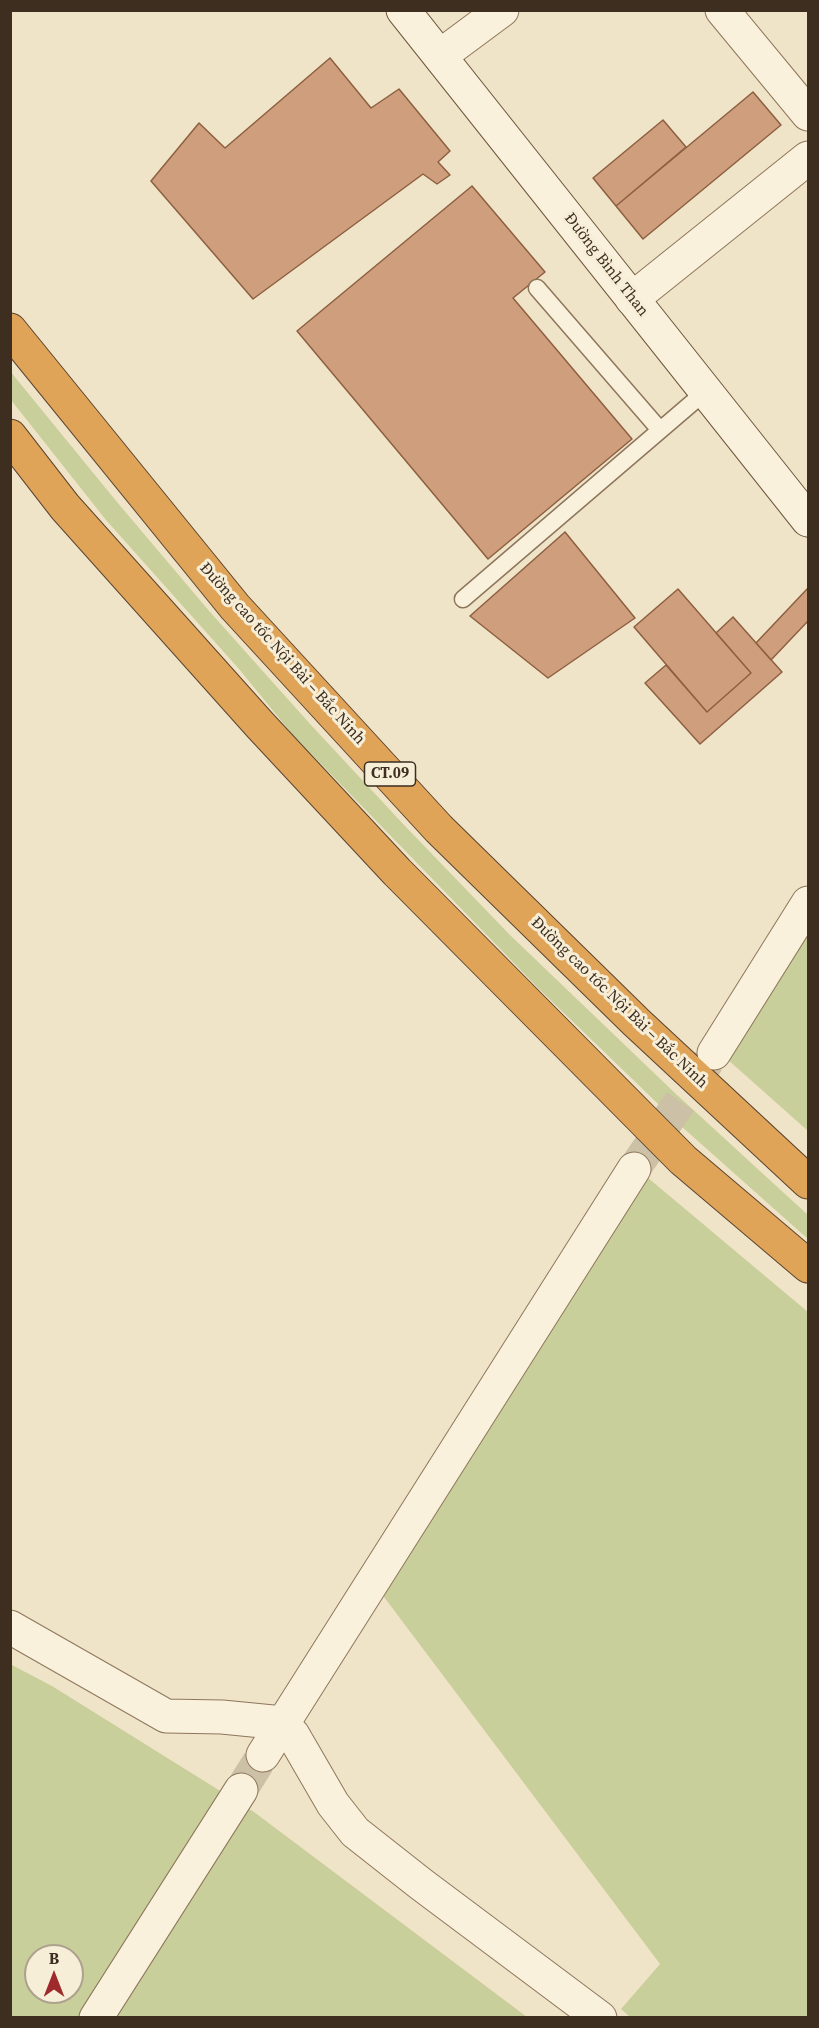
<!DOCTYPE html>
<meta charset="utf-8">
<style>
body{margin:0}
#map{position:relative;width:819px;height:2028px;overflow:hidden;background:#f0e4c8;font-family:"Source Serif 4",serif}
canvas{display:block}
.frame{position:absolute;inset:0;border:12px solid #3d2e20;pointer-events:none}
.north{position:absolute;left:24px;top:1944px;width:60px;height:60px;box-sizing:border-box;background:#f7eed8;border:2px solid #ada18e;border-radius:50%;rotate:0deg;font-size:16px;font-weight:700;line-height:24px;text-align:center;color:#3d2e20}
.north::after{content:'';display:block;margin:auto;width:21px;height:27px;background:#9e2a2b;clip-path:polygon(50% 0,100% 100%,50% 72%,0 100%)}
</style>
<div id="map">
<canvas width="819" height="2028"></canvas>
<div class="frame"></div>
<div class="north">B</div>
</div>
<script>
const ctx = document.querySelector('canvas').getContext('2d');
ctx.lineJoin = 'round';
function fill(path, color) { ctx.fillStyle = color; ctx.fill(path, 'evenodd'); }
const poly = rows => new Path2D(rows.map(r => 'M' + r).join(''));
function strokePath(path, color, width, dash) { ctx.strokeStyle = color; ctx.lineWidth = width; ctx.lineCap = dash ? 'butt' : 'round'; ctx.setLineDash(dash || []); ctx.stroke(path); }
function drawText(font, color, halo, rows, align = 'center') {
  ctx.font = font + ' "Source Serif 4",serif'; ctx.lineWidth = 6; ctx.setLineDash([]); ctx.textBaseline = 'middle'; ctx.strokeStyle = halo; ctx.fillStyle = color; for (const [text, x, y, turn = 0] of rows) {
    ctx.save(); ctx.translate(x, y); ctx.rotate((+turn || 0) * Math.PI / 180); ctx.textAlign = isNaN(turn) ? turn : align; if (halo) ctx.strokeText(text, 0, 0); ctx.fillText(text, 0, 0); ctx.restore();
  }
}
const green = poly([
 [10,371,117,502,210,612,311,725,405,826,510,935,676,1094,808,1215,808,1239,681,1126,539,989,292,734,239,669,106,520,11,400],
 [808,933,808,1131,727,1059],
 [647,1177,808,1312,808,2017,631,2018,621,2009,660,1964,381,1593],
 [10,1664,52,1686,254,1812,527,2017,11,2017],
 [36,1956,72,1956,72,1992,36,1992]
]);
const building = poly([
 [330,58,371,108,399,89,450,151,438,162,450,175,437,184,423,174,253,299,151,181,199,123,225,148,330,58],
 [753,92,781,125,643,239,616,206,753,92],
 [663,120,686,147,616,206,593,178,663,120],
 [472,186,545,272,513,298,632,439,488,559,297,331,472,186],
 [565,532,635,618,548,678,470,616,565,532],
 [808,588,808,621,771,660,756,643,808,588],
 [678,589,751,673,707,712,634,627,678,589],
 [733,617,782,672,700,744,645,683,666,665,707,712,751,673,716,633,733,617]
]);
const streetTunnel = poly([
 [634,1169,713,1054],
 [241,1790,263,1755]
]);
const lane = poly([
 [537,288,660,430],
 [463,599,706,391]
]);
const street = poly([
 [722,10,808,114],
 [440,56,502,10],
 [632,299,808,158],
 [714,1053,808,903],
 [10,1627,166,1716,222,1717,283,1723,293,1735,333,1804,355,1832,421,1884,600,2018],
 [263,1755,634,1169],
 [96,2018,241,1790]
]);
const secondary = poly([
 [403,10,808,520]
]);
const highway = poly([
 [10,330,235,607,439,829,636,1022,808,1182],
 [10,436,65,507,260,725,397,872,683,1160,808,1266]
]);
const shields = [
 [390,774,51]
];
const shieldNames = [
 ["CT.09",390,774]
];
const streetNames = [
 ["Đường Bình Than",606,265,52],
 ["Đường cao tốc Nội Bài – Bắc Ninh",282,654,48],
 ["Đường cao tốc Nội Bài – Bắc Ninh",619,1003,44]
];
fill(green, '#c9cf9b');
fill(building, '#cf9f7d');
strokePath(building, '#8d5f41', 1.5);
strokePath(streetTunnel, '#ccc0a6', 33, [33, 16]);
strokePath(lane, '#8d765c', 19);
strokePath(street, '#8d765c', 35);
strokePath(secondary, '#6f573f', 35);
strokePath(highway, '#5b4430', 35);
strokePath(lane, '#faf1dc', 16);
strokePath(street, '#faf1dc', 33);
strokePath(secondary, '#faf1dc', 33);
strokePath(highway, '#e0a458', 33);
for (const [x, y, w] of shields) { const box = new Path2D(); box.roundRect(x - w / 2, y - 12, w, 24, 4.5); ctx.fillStyle = '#f7eed8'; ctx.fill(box); strokePath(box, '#3d2e20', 1.5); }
drawText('bold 15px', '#3d2e20', null, shieldNames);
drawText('16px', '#3d2e20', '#f7eed8', streetNames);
</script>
